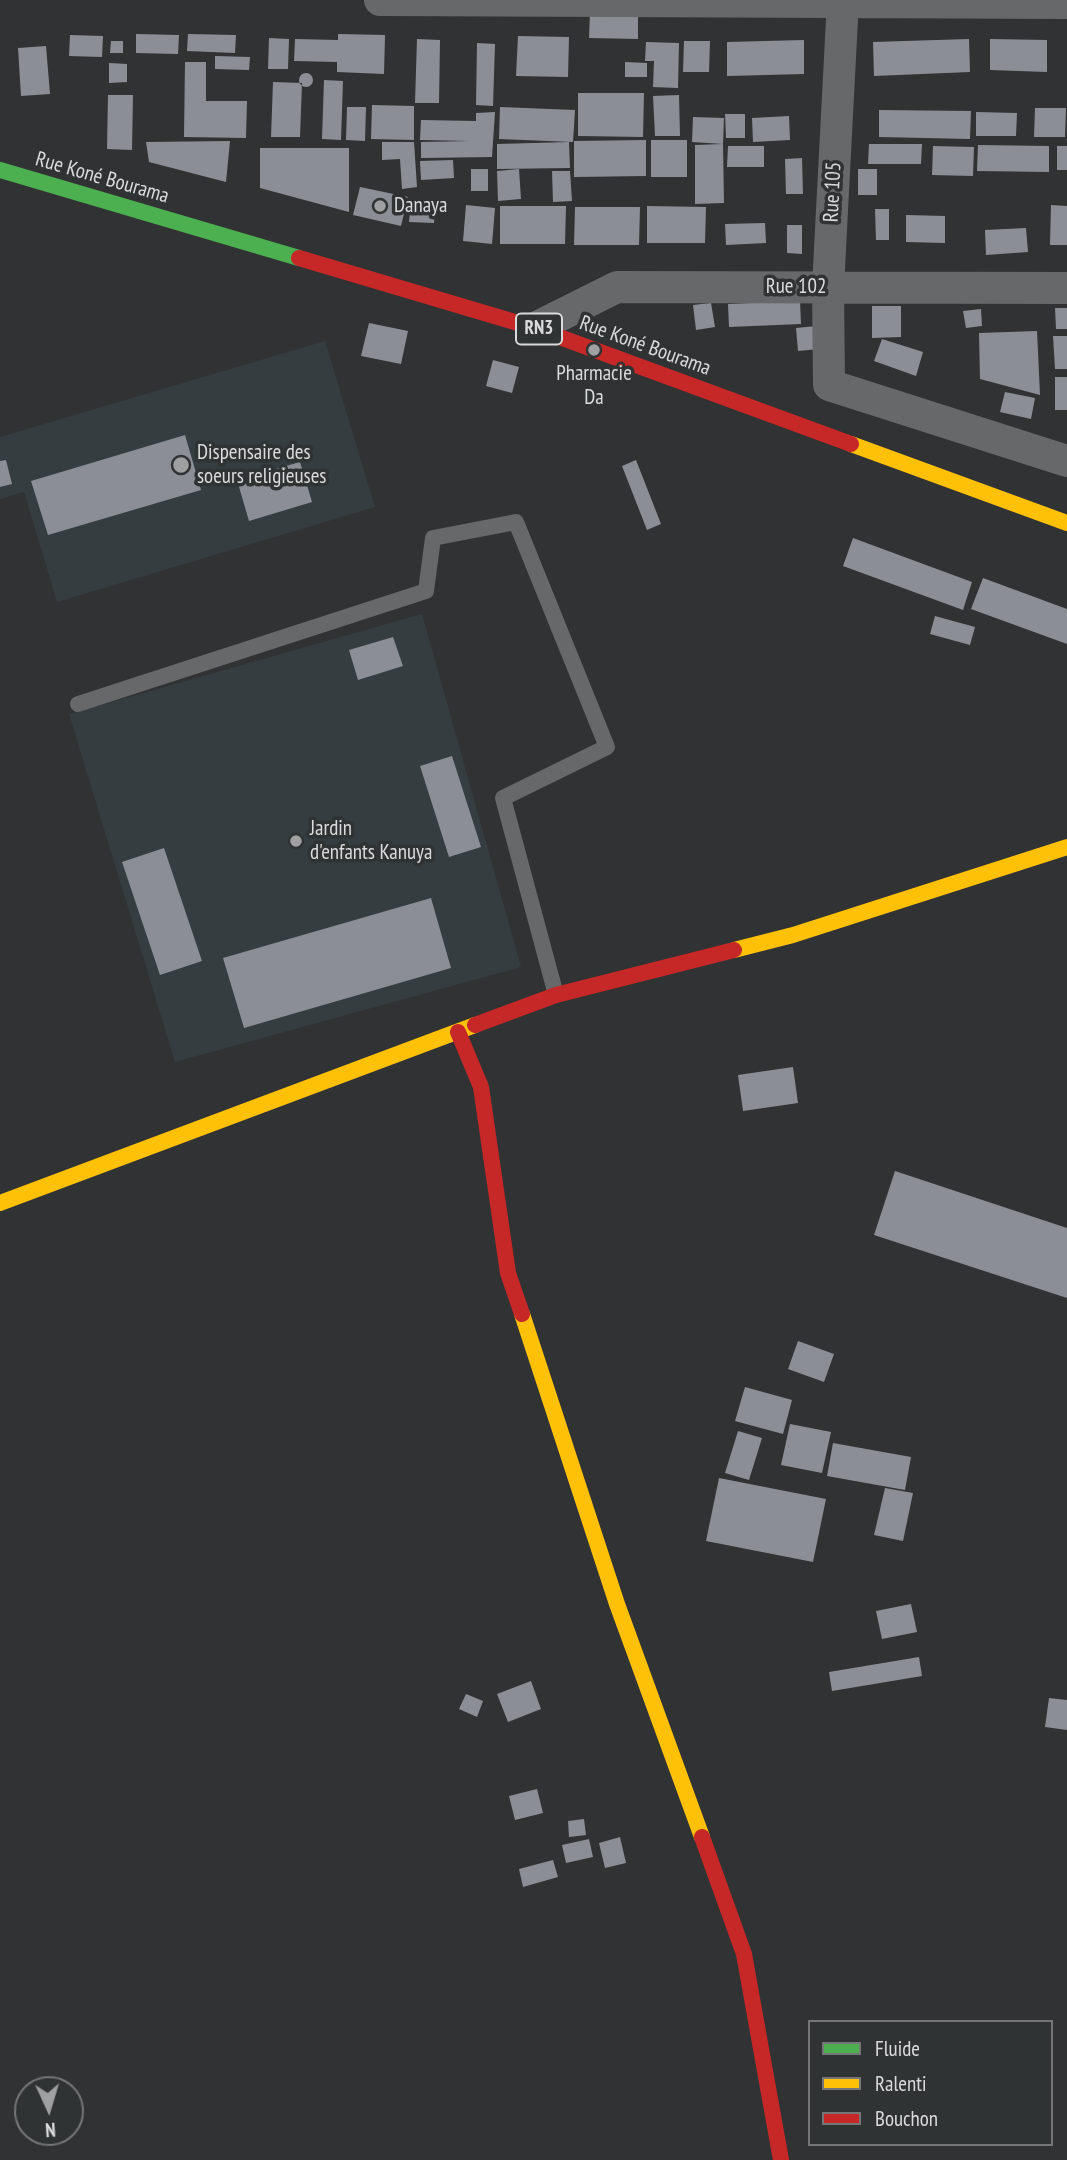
<!DOCTYPE html>
<meta charset="utf-8">
<style>
body{margin:0}
#map{position:relative;width:1067px;height:2160px;overflow:hidden;background:#313233;font-family:"PT Sans Narrow",sans-serif}
canvas{display:block}
.legend{position:absolute;left:808px;top:2020px;width:245px;height:126px;box-sizing:border-box;background:#303334;border:2px solid #747677;margin:0;padding:9px 12px;list-style:none;font-size:21px;color:#d9dbdc}
.legend li{display:flex;align-items:center;gap:14px;height:35px}
.legend b{width:35px;border:2px solid #747677}
.north{position:absolute;left:14px;top:2076px;width:70px;height:70px;box-sizing:border-box;background:#303334;border:2px solid #747677;border-radius:50%;rotate:176deg;font-size:19px;font-weight:700;line-height:28px;text-align:center;color:#d9dbdc}
.north::after{content:'';display:block;margin:auto;width:24px;height:32px;background:#9ea0a1;clip-path:polygon(50% 0,100% 100%,50% 72%,0 100%)}
</style>
<div id="map">
<canvas width="1067" height="2160"></canvas>
<ul class="legend">
<li><b style="height:9px;background:#4caf50"></b>Fluide</li>
<li><b style="height:9px;background:#ffc107"></b>Ralenti</li>
<li><b style="height:9px;background:#c62828"></b>Bouchon</li>
</ul>
<div class="north">N</div>
</div>
<script>
const ctx = document.querySelector('canvas').getContext('2d');
ctx.lineJoin = 'round';
function fill(path, color) { ctx.fillStyle = color; ctx.fill(path, 'evenodd'); }
const poly = rows => new Path2D(rows.map(r => 'M' + r).join(''));
function strokePath(path, color, width, dash) { ctx.strokeStyle = color; ctx.lineWidth = width; ctx.lineCap = dash ? 'butt' : 'round'; ctx.setLineDash(dash || []); ctx.stroke(path); }
function drawText(font, color, halo, rows, align = 'center') {
  ctx.font = font + ' "PT Sans Narrow",sans-serif'; ctx.lineWidth = 7; ctx.setLineDash([]); ctx.textBaseline = 'middle'; ctx.strokeStyle = halo; ctx.fillStyle = color; for (const [text, x, y, turn = 0] of rows) {
    ctx.save(); ctx.translate(x, y); ctx.rotate((+turn || 0) * Math.PI / 180); ctx.textAlign = isNaN(turn) ? turn : align; if (halo) ctx.strokeText(text, 0, 0); ctx.fillText(text, 0, 0); ctx.restore();
  }
}
const built = poly([
 [325,341,375,507,57,602,24,492,0,499,0,437],
 [422,614,521,967,175,1062,69,714]
]);
const building = poly([
 [590,11,638,13,638,39,589,38],
 [136,34,179,35,178,54,136,53],
 [188,34,236,35,235,53,187,51],
 [338,34,385,35,384,74,337,72,337,62,294,61,295,39,338,40],
 [70,35,103,36,102,57,69,56],
 [518,36,569,37,568,77,516,76],
 [269,38,289,39,288,69,268,69],
 [417,39,440,40,439,103,415,103],
 [969,39,970,72,874,76,873,42],
 [990,39,1047,40,1047,72,990,70],
 [804,40,804,74,727,76,727,42],
 [111,41,123,41,123,53,110,53],
 [684,41,710,41,709,72,683,72],
 [646,42,679,43,678,88,653,87,654,61,645,61],
 [477,43,495,44,493,106,476,105],
 [46,46,50,94,21,96,18,48],
 [215,56,250,57,249,70,215,69],
 [185,62,206,62,206,101,247,101,246,138,184,137],
 [625,62,647,63,647,77,625,77],
 [109,63,127,64,127,82,109,83],
 '299 80a7 7 0 1 1 14 0a7 7 0 1 1-14 0Z',
 [324,80,343,81,341,140,322,139],
 [273,82,302,83,300,137,271,137],
 [578,93,644,93,643,137,578,136],
 [108,95,133,95,132,150,107,149],
 [679,95,680,136,655,136,653,96],
 [372,105,414,106,414,140,371,139],
 [347,107,366,107,365,141,346,140],
 [500,107,575,110,573,142,499,139],
 [1035,108,1066,108,1065,137,1034,137],
 [879,110,971,111,970,139,879,137],
 [495,112,492,157,421,158,421,142,471,141,420,140,421,120,476,121,476,113],
 [976,112,1017,113,1016,136,976,136],
 [725,114,745,114,745,138,726,138],
 [789,116,790,140,753,142,752,118],
 [693,117,724,118,723,144,692,142],
 [646,140,646,176,574,177,574,141],
 [651,140,687,140,687,177,651,177],
 [230,141,226,182,149,162,146,142],
 [382,142,414,142,417,187,402,189,400,159,382,160],
 [569,142,570,168,497,169,497,144],
 [723,144,724,203,695,204,695,145],
 [869,144,922,144,921,164,868,164],
 [978,145,1049,146,1049,172,977,171],
 [728,146,764,146,764,167,727,167],
 [933,146,974,147,973,176,932,175],
 [1057,146,1067,146,1067,170,1057,170],
 [260,148,349,148,349,212,260,188],
 [802,158,803,194,786,194,785,159],
 [453,160,454,178,421,180,420,161],
 [471,169,488,169,488,191,471,191],
 [519,169,521,199,498,201,497,171],
 [858,169,877,169,877,195,858,195],
 [552,171,570,171,572,201,553,202],
 [360,187,408,197,401,226,353,215],
 [411,200,436,201,434,223,409,222],
 [466,205,495,208,492,244,463,241],
 [1051,205,1067,206,1067,245,1050,245],
 [500,206,566,206,565,244,500,244],
 [647,206,706,207,705,243,647,243],
 [575,207,640,207,639,245,574,245],
 [875,209,889,209,889,240,876,240],
 [906,215,945,216,945,243,906,242],
 [765,223,766,243,726,245,725,224],
 [787,225,802,225,802,254,787,253],
 [1026,228,1028,252,986,255,985,230],
 [800,301,801,324,729,327,728,304],
 [711,303,715,327,696,330,693,305],
 [872,306,901,306,901,337,872,338],
 [1055,308,1067,308,1067,329,1056,329],
 [981,309,982,326,966,328,963,311],
 [369,323,408,331,401,364,361,356],
 [817,326,819,349,798,351,796,328],
 [1037,331,1040,395,980,379,979,333],
 [1053,336,1067,336,1067,369,1055,369],
 [882,339,923,352,916,376,874,361],
 [493,360,519,367,512,393,486,386],
 [1055,377,1067,377,1067,410,1055,410],
 [1005,392,1035,398,1031,419,1000,412],
 [185,435,201,490,48,535,31,481],
 [6,460,12,484,0,487,0,461],
 [636,460,661,524,647,530,622,466],
 [300,462,312,502,249,521,237,480],
 [853,538,972,582,963,610,843,566],
 [983,578,1067,609,1067,644,971,609],
 [935,616,975,627,970,645,930,634],
 [393,637,403,666,358,680,349,650],
 [452,756,481,847,449,857,420,766],
 [164,848,202,961,160,975,122,862],
 [431,898,451,968,244,1028,223,958],
 [793,1067,798,1103,743,1111,738,1075],
 [895,1171,1067,1228,1067,1298,874,1235],
 [798,1341,834,1354,824,1382,788,1369],
 [745,1387,792,1400,783,1434,735,1421],
 [790,1424,831,1432,822,1473,781,1465],
 [738,1431,762,1438,749,1480,725,1473],
 [833,1443,911,1457,905,1490,827,1476],
 [719,1478,826,1499,813,1562,706,1541],
 [885,1488,913,1493,903,1541,874,1535],
 [911,1604,917,1632,882,1639,876,1611],
 [919,1657,922,1676,832,1691,829,1672],
 [531,1681,541,1709,508,1722,497,1694],
 [466,1694,483,1701,477,1717,459,1709],
 [1049,1698,1067,1700,1067,1730,1045,1727],
 [537,1789,543,1813,515,1820,509,1796],
 [584,1819,586,1835,569,1837,568,1821],
 [620,1837,626,1863,605,1868,599,1843],
 [589,1839,593,1857,566,1863,562,1845],
 [553,1860,558,1877,523,1887,519,1869]
]);
const lane = poly([
 [78,704,426,591,433,538,516,522,607,747,503,798,556,995]
]);
const street = poly([
 [380,0,1067,3],
 [843,0,828,287,829,385,1067,461],
 [535,328,617,287,1067,288]
]);
const fast = poly([
 [0,170,299,258]
]);
const slow = poly([
 [851,444,1067,523],
 [734,950,793,935,1067,847],
 [0,1203,475,1025],
 [522,1314,617,1604,702,1837]
]);
const jam = poly([
 [299,258,535,328,851,444],
 [475,1025,556,995,734,950],
 [458,1032,481,1087,508,1273,522,1314],
 [702,1837,744,1954,781,2160]
]);
const markers = [
 [380,206,7,"#9ea0a1"],
 [594,350,7,"#9ea0a1"],
 [181,465,9,"#9ea0a1"],
 [296,841,7,"#9ea0a1"]
];
const shields = [
 [539,329,46]
];
const shieldNames = [
 ["RN3",539,329]
];
const streetNames = [
 ["Rue Koné Bourama",102,178,16],
 ["Rue 105",833,192,-87],
 ["Rue 102",796,287],
 ["Rue Koné Bourama",645,346,20]
];
const poiNames = [
 ["Danaya",394,206],
 ["Pharmacie",594,374,"center"],
 ["Da",594,398,"center"],
 ["Dispensaire des",197,453],
 ["soeurs religieuses",197,477],
 ["Jardin",310,829],
 ["d'enfants Kanuya",310,853]
];
fill(built, '#353d41');
fill(building, '#8b8f95');
strokePath(lane, '#676869', 16);
strokePath(street, '#676869', 32);
strokePath(fast, '#4caf50', 16);
strokePath(slow, '#ffc107', 16);
strokePath(jam, '#c62828', 16);
for (const [x, y, r, color] of markers) { const dot = new Path2D(); dot.arc(x, y, r, 0, 2 * Math.PI); ctx.fillStyle = color; ctx.fill(dot); strokePath(dot, '#303334', 2.5); }
for (const [x, y, w] of shields) { const box = new Path2D(); box.roundRect(x - w / 2, y - 15.5, w, 31, 5); ctx.fillStyle = '#303334'; ctx.fill(box); strokePath(box, '#d9dbdc', 2); }
drawText('bold 19px', '#d9dbdc', null, shieldNames);
drawText('21px', '#d9dbdc', '#303334', streetNames);
drawText('21px', '#d9dbdc', '#303334', poiNames, 'left');
</script>
